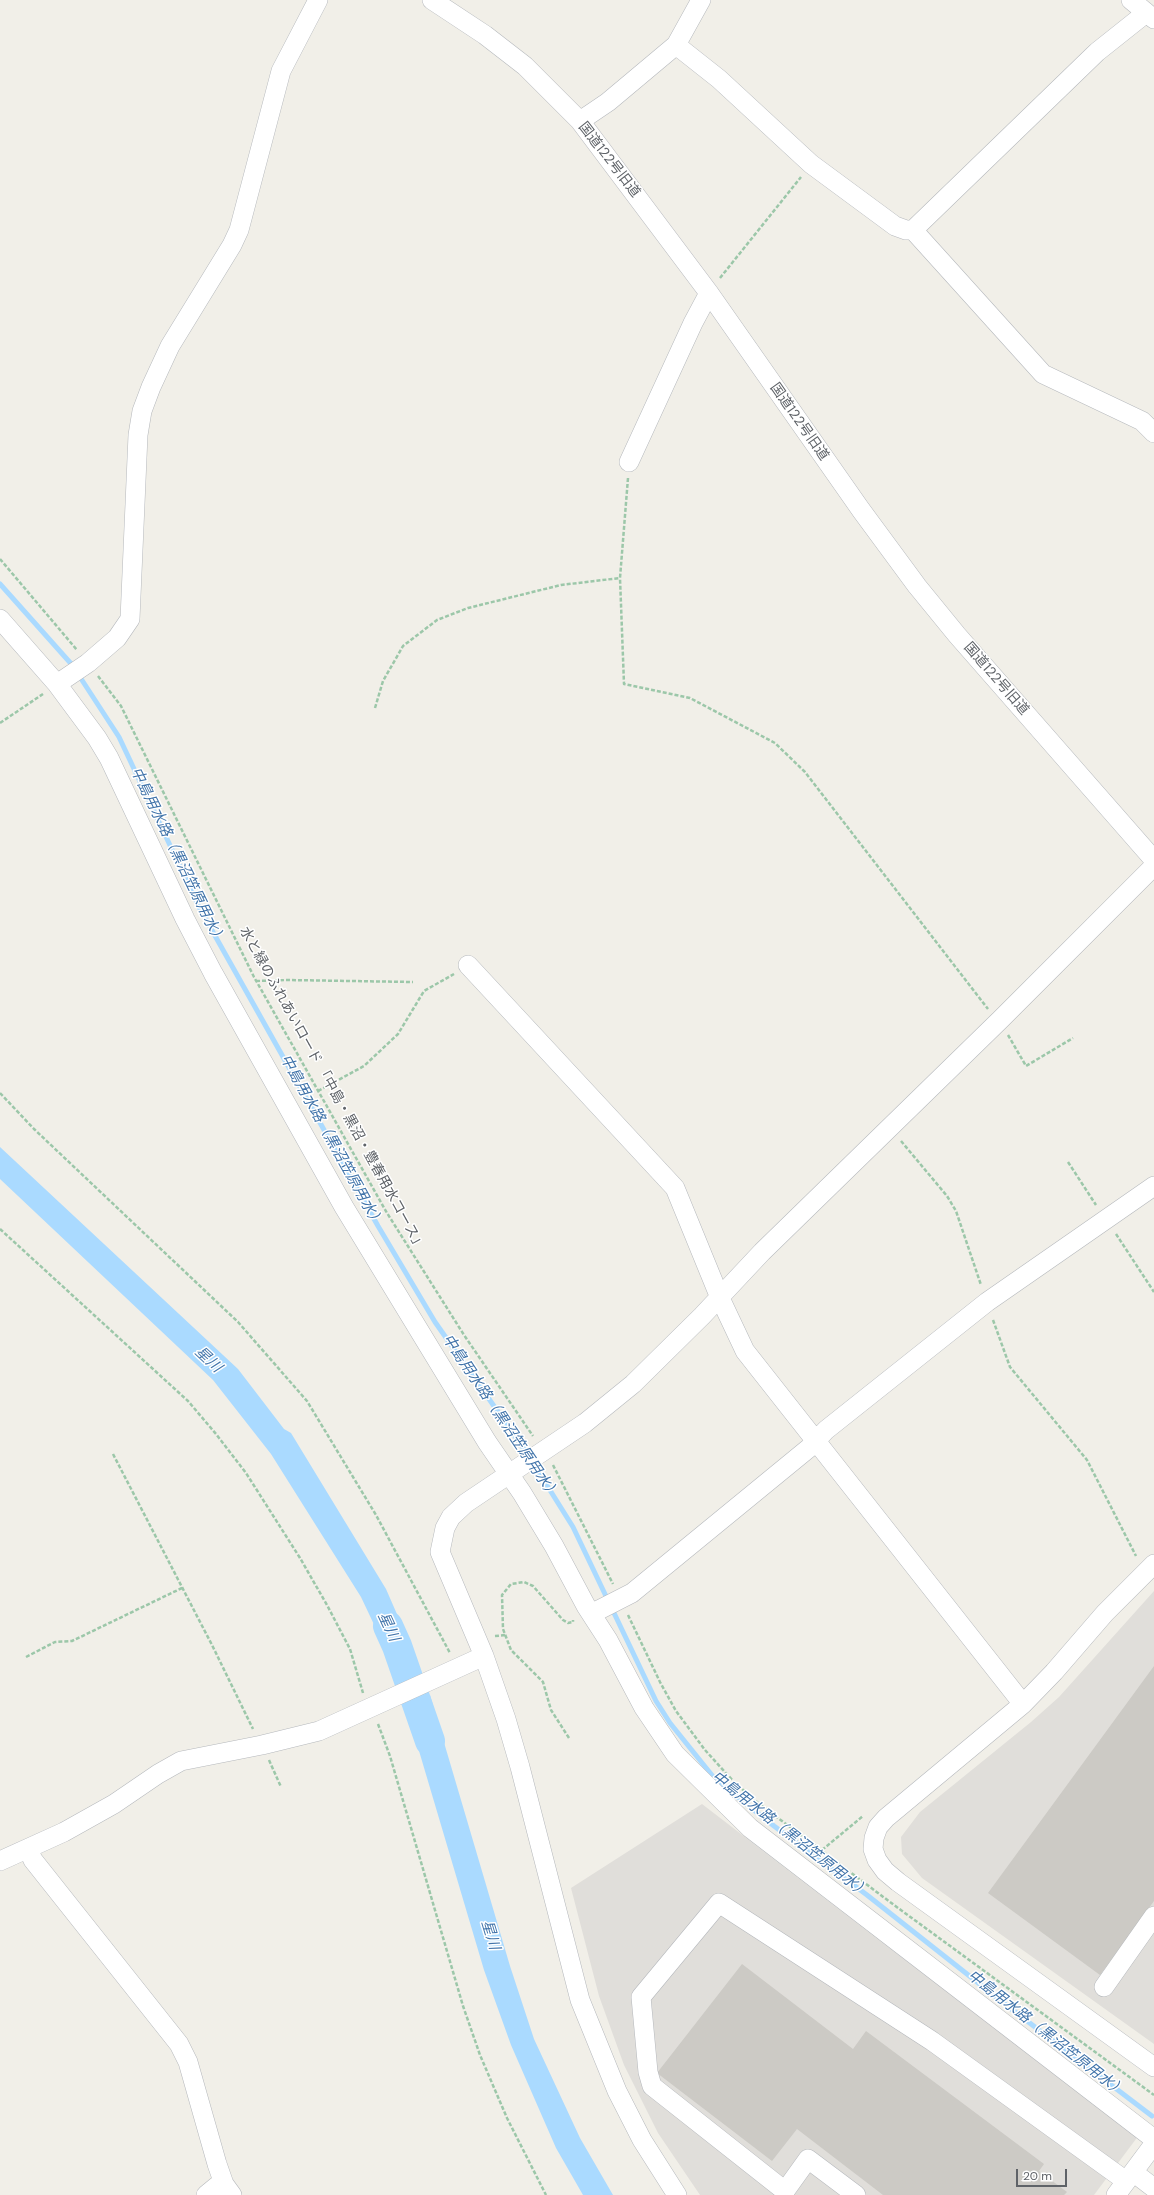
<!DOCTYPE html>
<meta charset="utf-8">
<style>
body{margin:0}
#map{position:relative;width:1154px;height:2195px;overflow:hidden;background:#f1efe8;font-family:"DM Sans",sans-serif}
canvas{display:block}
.scale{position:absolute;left:1016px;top:2169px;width:51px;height:18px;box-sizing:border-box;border:2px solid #5f6368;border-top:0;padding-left:5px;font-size:12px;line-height:14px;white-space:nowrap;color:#5f6368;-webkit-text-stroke:3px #fff;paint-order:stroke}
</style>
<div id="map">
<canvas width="1154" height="2195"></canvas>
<div class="scale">20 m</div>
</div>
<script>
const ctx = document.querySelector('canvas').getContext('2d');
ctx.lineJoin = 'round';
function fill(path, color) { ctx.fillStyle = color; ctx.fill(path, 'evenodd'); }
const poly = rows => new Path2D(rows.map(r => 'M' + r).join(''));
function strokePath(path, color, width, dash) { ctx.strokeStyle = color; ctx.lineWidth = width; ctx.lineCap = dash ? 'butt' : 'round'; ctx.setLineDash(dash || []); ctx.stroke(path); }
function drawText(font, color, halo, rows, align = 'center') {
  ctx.font = font + ' "DM Sans","Noto Sans JP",sans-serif'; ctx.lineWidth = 3; ctx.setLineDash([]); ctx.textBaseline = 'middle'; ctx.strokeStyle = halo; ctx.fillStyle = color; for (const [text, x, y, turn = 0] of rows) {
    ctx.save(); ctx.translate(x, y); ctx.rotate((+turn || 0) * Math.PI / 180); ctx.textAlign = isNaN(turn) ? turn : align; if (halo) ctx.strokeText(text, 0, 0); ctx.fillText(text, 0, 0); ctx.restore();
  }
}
const industrial = poly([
 [1154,1591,1154,2044,922,1878,902,1854,901,1837,920,1812,1031,1722,1059,1697],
 [702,1804,875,1937,1139,2135,1094,2195,700,2195,658,2133,624,2065,599,1996,571,1888]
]);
const water = poly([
 [0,1147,238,1369,284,1429,291,1433,386,1589,417,1660,395,1669,361,1597,271,1454,213,1380,0,1179],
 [430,1695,510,1966,534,2039,580,2138,613,2195,583,2195,556,2148,511,2045,484,1970,406,1707]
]);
const stream = poly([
 [0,584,74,667],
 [78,674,119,737,200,909,378,1226,435,1322,529,1456],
 [533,1463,573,1527,656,1701,670,1723,715,1779,774,1826,867,1895,1010,2008,1152,2116]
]);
const river = poly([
 [388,1626,397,1646,430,1741]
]);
const building = poly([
 [1154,1666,1154,1901,1100,1975,988,1893],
 [742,1964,853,2049,866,2031,1044,2164,1039,2171,1067,2192,1064,2195,883,2195,797,2129,772,2161,657,2073]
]);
const path = poly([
 [720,278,801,177],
 [628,478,620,578,624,684,690,698,775,743,805,772,988,1009],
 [0,559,77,650],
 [98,676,121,706,254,977,387,1213,464,1335,533,1436],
 [375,708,383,681,403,646,437,620,468,608,561,585,620,578],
 [0,723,43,694],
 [256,981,288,980,413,982],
 [1008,1035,1026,1066,1073,1038],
 [318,1091,364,1066,398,1034,424,991,454,974],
 [0,1093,34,1129,238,1322,307,1401,376,1515,450,1653],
 [901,1141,947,1196,956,1211,981,1285],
 [1068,1162,1096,1205],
 [0,1229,188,1401,216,1434,246,1473,300,1558,327,1605,350,1649,363,1693],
 [1116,1234,1154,1292],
 [993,1320,1010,1367,1087,1460,1136,1556],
 [113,1454,212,1645,253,1729],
 [553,1465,613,1584],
 [628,1615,660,1682,676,1711,705,1750,734,1782,758,1803,894,1905,1154,2095],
 [495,1636,506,1635],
 [26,1657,55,1642,72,1641,182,1588],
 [378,1724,390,1756,463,2006,480,2055,507,2118,546,2195],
 [569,1738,551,1710,543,1682,511,1650,503,1629,502,1595,511,1584,524,1582,533,1586,563,1620,568,1623,573,1622,573,1620],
 [269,1760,281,1787],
 [822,1850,863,1816]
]);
const minor = poly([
 [432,0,485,35,525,66,580,121,709,293,861,510,917,586,957,635,1154,860],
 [1131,0,1154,19],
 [676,45,719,79,811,164,895,226,906,230,913,230,1097,52,1146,13],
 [580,121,608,102,676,45,701,0],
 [913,230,1043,374,1142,421,1154,433],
 [629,462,693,323,709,293],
 [0,619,57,684,97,738,109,758,185,919,213,973,344,1207,487,1442,522,1493,554,1546,586,1606,608,1640,644,1708,675,1754,750,1828,1154,2139],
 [57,684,88,663,117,638,130,619,138,435,142,411,151,387,170,346,232,245,239,230,281,71,318,0],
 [468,965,675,1188,720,1298,745,1351,1023,1704],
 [1154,1564,1105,1613,1054,1672,1023,1704,886,1818,878,1827,874,1838,873,1849,877,1860,885,1871,898,1882,1154,2067],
 [591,1614,632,1593,809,1448,826,1430,987,1302,1154,1186],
 [28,1849,33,1860,179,2044,188,2062,217,2164,224,2184,232,2195],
 [0,1861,64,1832,114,1804,158,1774,181,1761,262,1745,319,1731,484,1656],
 [1104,1987,1154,1916],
 [1133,2172,1154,2188],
 [206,2195,223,2181],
 [677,2195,642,2140,617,2091,580,2000,520,1767,506,1719,484,1656,440,1552,445,1528,451,1517,466,1503,585,1423,633,1384,702,1316,762,1252,1000,1020,1154,866],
 [856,2195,808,2159,785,2191,652,2086,648,2072,641,1997,719,1903,932,2041,1126,2181],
 [1116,2195,1154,2144]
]);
const streetNames = [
 ["国道122号旧道",609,160,52],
 ["国道122号旧道",799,422,55],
 ["国道122号旧道",996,679,49],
 ["水と緑のふれあいロード 「中島・黒沼・豊春用水コース」",332,1089,61]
];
const waterNames = [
 ["中島用水路（黒沼笠原用水）",177,856,64],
 ["中島用水路（黒沼笠原用水）",331,1141,61],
 ["星川",208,1360,43],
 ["中島用水路（黒沼笠原用水）",500,1417,56],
 ["星川",388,1627,65],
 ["中島用水路（黒沼笠原用水）",790,1835,38],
 ["星川",490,1935,73],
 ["中島用水路（黒沼笠原用水）",1046,2034,38]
];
fill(industrial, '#e0deda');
fill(water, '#aadaff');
strokePath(stream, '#aadaff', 5);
strokePath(river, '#aadaff', 30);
fill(building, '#cccac5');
strokePath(minor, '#b5b8bc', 20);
strokePath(path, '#9cc7a9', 2.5, [4, 2]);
strokePath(minor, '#fff', 19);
drawText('14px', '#5f6368', '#fff', streetNames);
drawText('italic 15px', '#4174aa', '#fff', waterNames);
</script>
